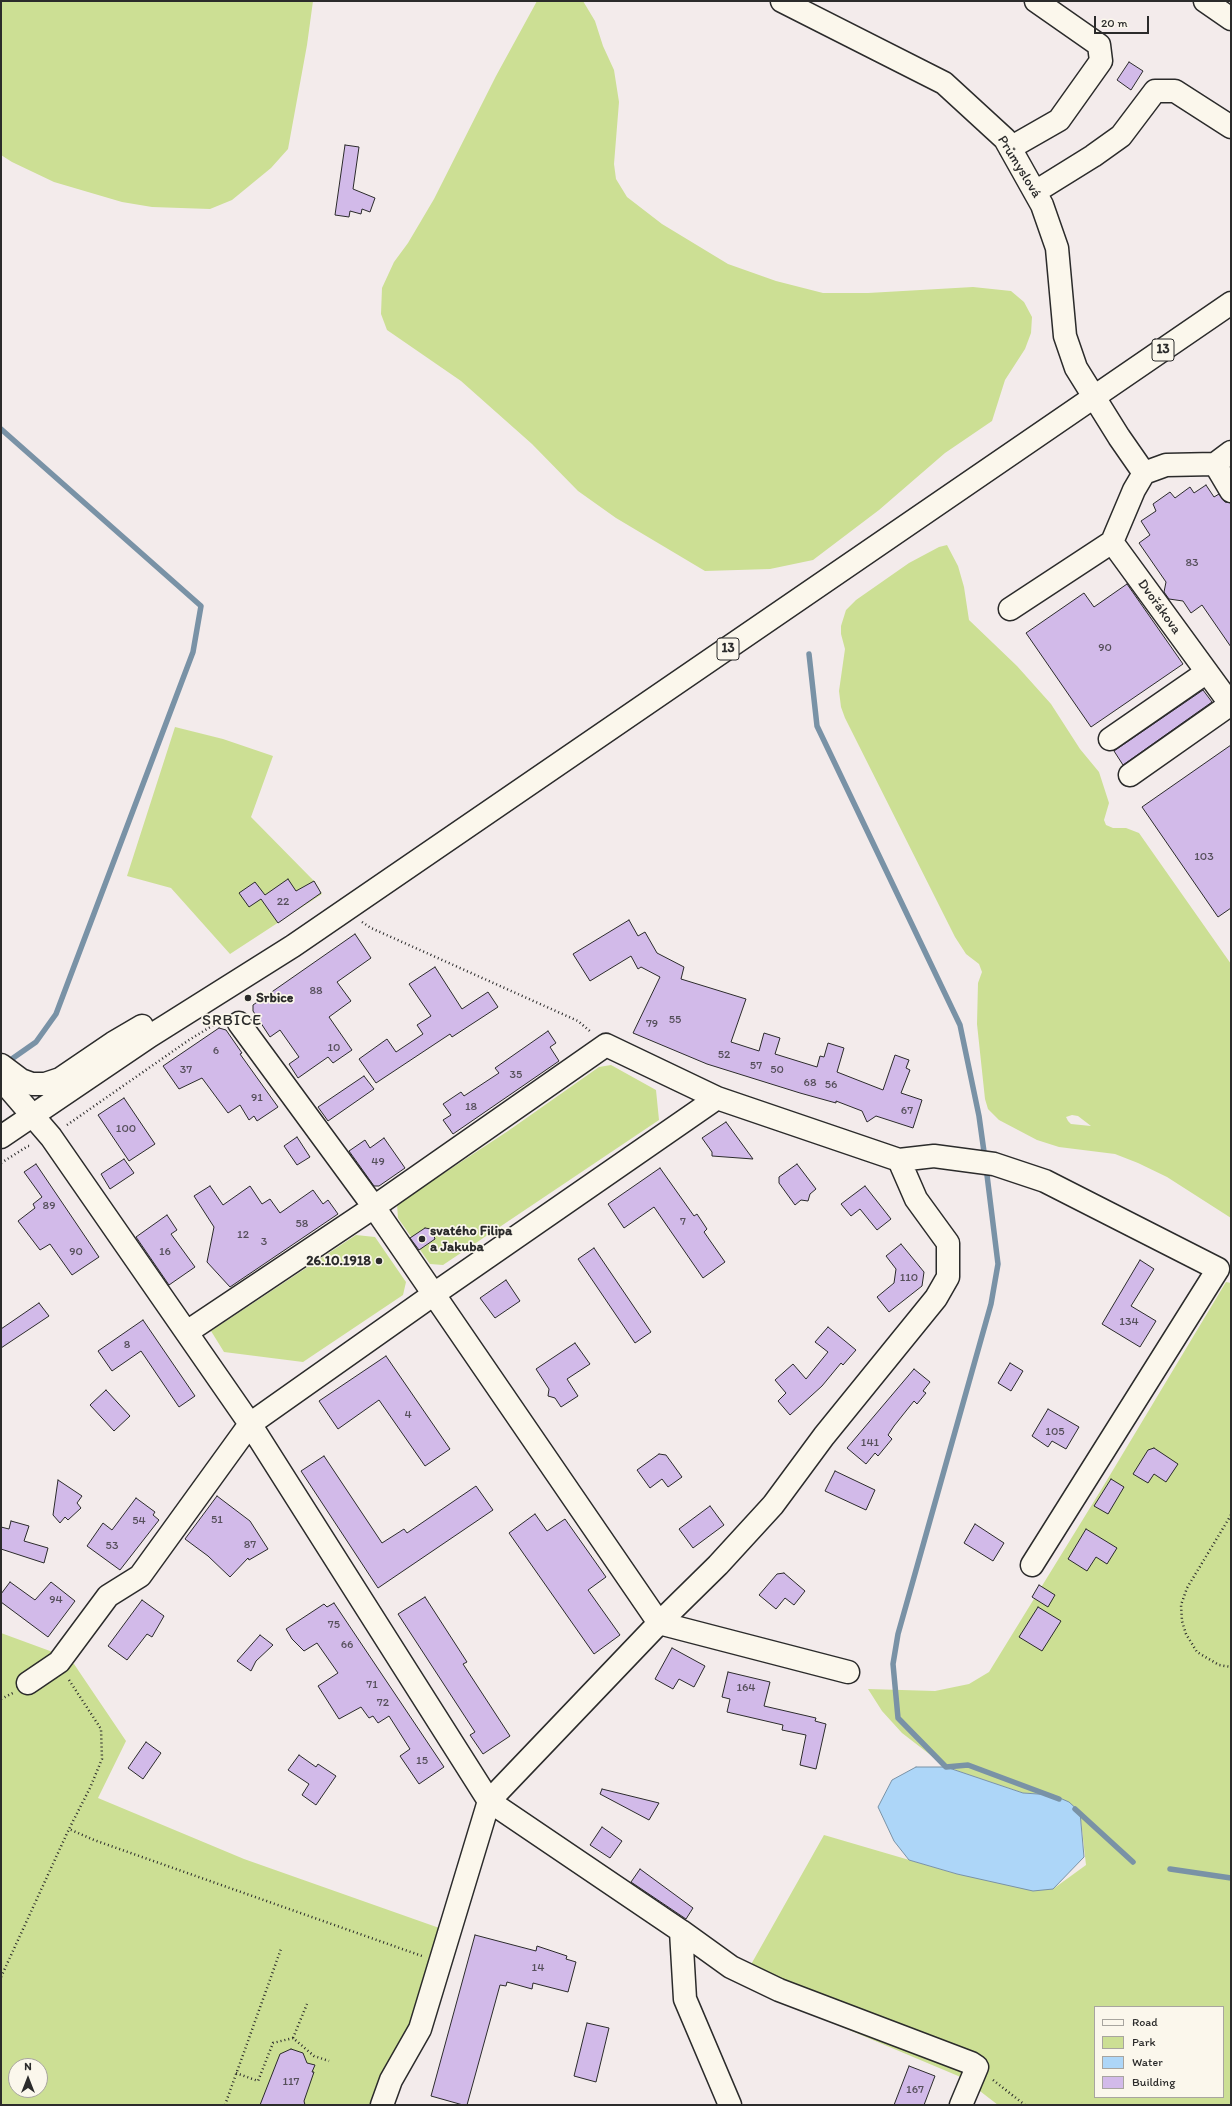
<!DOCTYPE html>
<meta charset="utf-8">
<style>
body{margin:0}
#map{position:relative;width:1232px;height:2106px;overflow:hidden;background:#f3ebeb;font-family:Itim,sans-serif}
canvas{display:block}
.frame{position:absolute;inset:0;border:2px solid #2b2b2b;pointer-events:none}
.legend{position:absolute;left:1094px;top:2006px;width:130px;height:92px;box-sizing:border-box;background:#fbf7ec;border:1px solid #a8a59f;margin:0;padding:5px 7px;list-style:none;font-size:12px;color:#2b2b2b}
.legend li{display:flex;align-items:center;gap:8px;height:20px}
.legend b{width:20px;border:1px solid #a8a59f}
.north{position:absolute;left:8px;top:2058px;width:40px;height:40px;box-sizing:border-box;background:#fbf7ec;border:1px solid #a8a59f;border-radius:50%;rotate:0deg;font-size:11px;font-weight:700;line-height:16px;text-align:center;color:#2b2b2b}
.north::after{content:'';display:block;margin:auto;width:14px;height:18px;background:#2b2b2b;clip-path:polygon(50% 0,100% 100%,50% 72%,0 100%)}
.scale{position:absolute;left:1094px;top:16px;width:55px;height:18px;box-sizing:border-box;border:2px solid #2b2b2b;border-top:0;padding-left:5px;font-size:12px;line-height:14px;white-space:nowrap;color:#2b2b2b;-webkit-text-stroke:3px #fbf7ec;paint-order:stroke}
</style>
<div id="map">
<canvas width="1232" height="2106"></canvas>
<div class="frame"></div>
<ul class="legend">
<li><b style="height:5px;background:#fbf7ec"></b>Road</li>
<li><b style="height:11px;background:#ccdf94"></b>Park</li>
<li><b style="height:11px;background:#add6f8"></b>Water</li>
<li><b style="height:11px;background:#d2bae9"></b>Building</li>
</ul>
<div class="north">N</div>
<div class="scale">20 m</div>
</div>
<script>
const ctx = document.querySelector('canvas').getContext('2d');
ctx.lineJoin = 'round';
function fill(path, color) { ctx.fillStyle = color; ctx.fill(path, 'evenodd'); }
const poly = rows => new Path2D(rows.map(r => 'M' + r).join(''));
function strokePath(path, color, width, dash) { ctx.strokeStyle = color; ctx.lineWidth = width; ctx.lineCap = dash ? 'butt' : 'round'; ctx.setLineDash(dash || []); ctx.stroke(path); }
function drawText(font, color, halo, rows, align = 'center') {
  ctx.font = font + ' Itim,sans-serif'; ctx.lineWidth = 3.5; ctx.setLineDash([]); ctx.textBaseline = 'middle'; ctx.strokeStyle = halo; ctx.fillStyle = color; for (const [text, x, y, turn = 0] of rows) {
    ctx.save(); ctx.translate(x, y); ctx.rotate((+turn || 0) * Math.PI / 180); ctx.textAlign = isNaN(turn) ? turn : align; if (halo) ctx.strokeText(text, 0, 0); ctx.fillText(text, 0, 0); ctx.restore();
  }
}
const green = poly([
 [1,1,313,1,307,45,288,149,271,168,232,200,210,209,152,207,122,202,54,182,12,162,1,155],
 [537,1,583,1,595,21,603,46,614,70,619,102,614,164,616,179,627,197,662,224,728,264,776,281,823,293,868,293,973,287,1011,291,1024,302,1032,317,1031,333,1025,349,1005,380,992,421,945,453,879,510,813,560,770,569,705,571,616,518,578,491,532,444,461,381,387,330,381,314,382,288,394,262,408,243,434,199,496,76],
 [947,545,958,566,964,587,969,620,1017,666,1051,704,1080,749,1099,772,1109,803,1104,820,1106,825,1113,828,1126,828,1139,833,1231,964,1231,1218,1167,1177,1138,1163,1115,1154,1059,1147,1037,1140,999,1120,988,1109,985,1099,977,1024,978,983,982,972,979,964,966,954,955,937,845,718,841,707,839,691,845,649,841,634,841,626,846,610,856,600,909,563,939,547],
 [1072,1115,1078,1116,1091,1126,1071,1124,1068,1121,1066,1117],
 [175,727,223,739,273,756,251,817,314,881,322,894,230,954,171,888,127,876],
 [611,1065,656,1090,659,1120,443,1265,430,1264,398,1218,397,1204,508,1131,599,1067],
 [356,1235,375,1237,406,1282,403,1295,303,1362,224,1352,211,1331],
 [1226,1282,1231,1283,1231,2105,998,2105,963,2078,740,1984,824,1835,957,1874,1053,1889,1086,1865,1080,1812,1053,1795,1023,1793,946,1767,902,1733,882,1711,868,1689,935,1691,969,1684,989,1672,1101,1490],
 [1095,2007,1223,2007,1223,2097,1095,2097],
 [1,1633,50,1651,74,1664,126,1741,98,1798,244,1859,445,1930,411,2025,374,2105,1,2105],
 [16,2066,40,2066,40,2090,16,2090]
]);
const water = poly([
 [916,1767,946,1767,1023,1793,1053,1795,1069,1802,1080,1812,1084,1857,1053,1889,1033,1891,957,1874,909,1860,894,1841,878,1807,892,1780,916,1767]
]);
const stream = poly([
 [1,429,201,606,193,652,56,1014,36,1042,6,1063],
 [809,654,817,726,960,1025,979,1116,985,1159],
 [986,1167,998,1264,991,1304,898,1634,893,1664,898,1718,946,1767,968,1765,1059,1799],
 [1075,1809,1133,1862],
 [1170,1869,1231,1878]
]);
const building = poly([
 [1129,62,1143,71,1131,90,1117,80,1129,62],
 [345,145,359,147,353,189,375,198,370,212,362,209,361,214,350,211,349,217,335,215,345,145],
 [1206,485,1214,497,1219,494,1225,502,1231,503,1231,647,1202,605,1191,613,1183,601,1169,599,1164,592,1166,582,1139,543,1150,535,1141,521,1156,511,1153,504,1170,492,1175,498,1190,487,1194,493,1206,485],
 [1127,584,1183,664,1091,727,1026,633,1084,593,1094,607,1127,584],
 [1203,690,1212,702,1123,765,1114,751,1203,690],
 [1231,745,1231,908,1218,917,1142,807,1231,745],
 [288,879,296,891,314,881,321,893,278,923,261,899,249,907,239,893,255,882,265,895,288,879],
 [629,920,638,936,645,932,657,953,684,967,681,979,746,999,731,1042,759,1051,764,1033,780,1038,775,1054,817,1067,820,1056,824,1057,828,1043,844,1048,837,1072,883,1090,895,1055,909,1060,906,1068,910,1070,901,1093,922,1100,913,1128,876,1116,867,1122,862,1111,836,1101,836,1103,800,1093,707,1064,633,1033,660,977,641,967,638,969,631,956,590,981,573,954,629,920],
 [355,934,371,958,337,982,351,1001,329,1017,352,1050,333,1063,328,1057,298,1078,289,1064,299,1057,280,1030,270,1037,253,1011,253,1005,355,934],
 [435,967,462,1009,488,992,498,1007,452,1037,450,1034,376,1083,359,1059,387,1039,396,1052,423,1034,417,1025,431,1016,409,984,435,967],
 [219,1028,226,1030,242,1053,240,1054,278,1107,257,1121,254,1116,249,1120,240,1105,228,1113,202,1078,179,1089,163,1066,219,1028],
 [548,1031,556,1043,550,1047,559,1061,453,1134,443,1120,451,1115,443,1104,461,1092,464,1096,499,1073,495,1068,548,1031],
 [364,1076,374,1089,328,1121,318,1107,364,1076],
 [124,1098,155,1144,129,1161,98,1115,124,1098],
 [726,1122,753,1159,712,1156,712,1152,702,1138,726,1122],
 [297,1137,310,1157,297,1165,284,1146,297,1137],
 [384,1138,405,1168,379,1186,374,1186,349,1151,365,1140,370,1148,384,1138],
 [124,1159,134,1173,110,1189,101,1174,124,1159],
 [36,1164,99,1257,72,1275,50,1244,40,1250,18,1221,35,1208,33,1204,42,1197,24,1172,36,1164],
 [797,1164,816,1189,810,1194,808,1201,801,1200,795,1205,779,1183,779,1177,797,1164],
 [660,1168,694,1216,697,1214,707,1229,704,1232,725,1262,703,1278,654,1207,624,1228,608,1204,660,1168],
 [210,1186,223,1205,250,1186,262,1204,270,1199,280,1213,313,1190,323,1204,328,1200,338,1214,230,1287,207,1262,214,1227,194,1196,210,1186],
 [865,1186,891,1219,877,1230,860,1209,851,1216,841,1204,865,1186],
 [167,1215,177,1230,171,1234,195,1267,169,1285,136,1237,167,1215],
 [425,1228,437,1230,434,1236,435,1239,419,1250,410,1238,425,1228],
 [901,1244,924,1272,922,1286,889,1312,877,1297,894,1283,896,1269,886,1256,901,1244],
 [594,1248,651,1332,635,1343,578,1259,594,1248],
 [1140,1260,1154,1269,1131,1306,1156,1321,1140,1347,1102,1324,1140,1260],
 [506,1280,520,1301,495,1318,480,1298,506,1280],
 [39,1303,49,1316,1,1348,1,1329,39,1303],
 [143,1320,195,1396,179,1407,141,1351,112,1371,98,1351,143,1320],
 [828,1327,856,1350,843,1365,841,1363,822,1386,790,1415,778,1401,786,1393,775,1380,793,1364,806,1379,828,1352,815,1342,828,1327],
 [575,1343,590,1364,567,1379,578,1396,561,1407,555,1398,548,1396,549,1389,536,1369,575,1343],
 [386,1356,450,1449,425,1466,379,1400,338,1429,319,1401,386,1356],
 [1010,1363,1023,1371,1011,1391,998,1383,1010,1363],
 [914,1369,930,1382,923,1391,926,1393,917,1404,914,1401,894,1426,888,1435,892,1439,878,1456,875,1453,866,1464,847,1448,914,1369],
 [106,1390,130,1416,114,1431,90,1405,106,1390],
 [1048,1409,1079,1427,1066,1449,1052,1441,1048,1447,1032,1436,1048,1409],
 [1154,1448,1178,1464,1166,1482,1154,1474,1148,1483,1133,1474,1148,1450,1154,1448],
 [659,1454,666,1455,682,1477,668,1487,662,1479,650,1488,637,1470,659,1454],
 [324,1456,382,1543,404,1529,407,1533,476,1486,493,1510,378,1588,301,1471,324,1456],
 [835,1471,875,1490,866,1510,825,1491,835,1471],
 [1111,1479,1124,1487,1108,1514,1094,1506,1111,1479],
 [58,1480,82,1496,77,1503,81,1508,68,1520,65,1517,60,1523,53,1515,58,1480],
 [217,1496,250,1521,268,1549,249,1560,248,1558,230,1577,208,1556,185,1539,217,1496],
 [136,1498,155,1512,153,1515,159,1520,120,1570,87,1546,103,1523,112,1530,136,1498],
 [710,1506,724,1525,693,1548,679,1529,710,1506],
 [535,1514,547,1531,565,1519,606,1577,588,1590,620,1635,594,1654,509,1533,535,1514],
 [11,1521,29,1526,24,1541,48,1548,44,1563,1,1549,1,1527,9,1529,11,1521],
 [975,1524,1004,1543,993,1561,964,1543,975,1524],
 [1086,1529,1117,1548,1107,1564,1096,1557,1087,1571,1068,1559,1086,1529],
 [784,1573,805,1591,794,1605,785,1598,776,1609,759,1595,777,1574,784,1573],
 [10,1582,35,1600,51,1582,75,1601,48,1637,1,1602,1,1594,10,1582],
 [1039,1585,1055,1595,1048,1607,1032,1597,1039,1585],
 [425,1597,467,1662,463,1664,510,1736,483,1754,470,1735,475,1732,398,1614,425,1597],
 [142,1600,164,1616,152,1637,147,1634,127,1660,108,1646,142,1600],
 [334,1603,444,1767,419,1784,400,1756,410,1749,389,1716,378,1723,373,1716,369,1718,361,1707,339,1719,318,1686,338,1673,317,1643,304,1651,292,1639,286,1629,324,1604,327,1607,334,1603],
 [1038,1607,1061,1621,1042,1651,1019,1637,1038,1607],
 [260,1635,273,1645,256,1661,251,1671,237,1661,260,1635],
 [672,1648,705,1666,694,1687,679,1679,673,1689,655,1679,672,1648],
 [728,1672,770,1682,764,1706,816,1718,815,1721,826,1724,816,1769,800,1765,806,1735,782,1730,783,1725,727,1712,730,1699,722,1697,728,1672],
 [146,1742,161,1753,143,1779,128,1768,146,1742],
 [299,1755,316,1767,318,1764,336,1776,316,1805,302,1795,309,1784,288,1770,299,1755],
 [602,1789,659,1803,649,1820,600,1794,602,1789],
 [602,1827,622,1841,610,1858,590,1845,602,1827],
 [640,1869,693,1908,686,1919,631,1882,640,1869],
 [475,1935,536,1951,537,1946,567,1956,566,1959,576,1962,568,1992,533,1983,532,1989,507,1982,506,1986,500,1985,467,2105,463,2105,431,2096,475,1935],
 [587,2023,609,2028,596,2082,574,2076,587,2023],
 [291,2049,303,2053,307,2063,315,2065,312,2072,314,2072,304,2101,305,2105,260,2105,280,2054,291,2049],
 [909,2066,935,2076,924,2105,894,2105,909,2066]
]);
const path = poly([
 [362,922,371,928,578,1021,591,1032],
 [67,1125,189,1040,220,1021],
 [1,1163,28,1146,31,1146],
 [1231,1515,1187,1588,1181,1605,1182,1621,1186,1634,1197,1652,1219,1665,1231,1667],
 [69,1680,101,1729,102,1759,90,1788,69,1829,94,1840,422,1956],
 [1,1699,13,1693],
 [1,1977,69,1829],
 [293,2038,307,2004],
 [236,2073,258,2081,273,2043,293,2038,314,2056,329,2061],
 [993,2080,1025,2105],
 [225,2105,281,1949]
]);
const minor = poly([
 [782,1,944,83,1005,139,1042,205,1057,248,1065,336,1076,368,1119,437,1144,473],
 [1205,1,1231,19],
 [1010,148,1059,120,1101,61,1099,45,1036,1],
 [1035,192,1093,156,1121,136,1155,91,1175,91,1231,127],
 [1215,464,1231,491],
 [1112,542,1231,705],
 [1010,609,1112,542,1134,490,1144,473,1166,465,1215,464,1231,452],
 [1110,739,1207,672],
 [1130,775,1231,704],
 [239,1023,374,1207,659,1623,489,1801,420,2029,391,2080,382,2105],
 [1,1079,51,1137,250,1424,489,1801,681,1931,685,1999,730,2105],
 [717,1098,899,1160,916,1199,948,1243,948,1277,936,1298,824,1436,773,1505,718,1565,659,1623,848,1672],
 [899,1160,934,1156,994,1164,1045,1181,1218,1269,1032,1565],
 [28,1683,59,1662,108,1596,140,1576,250,1424,434,1294,717,1098,606,1045,374,1207,187,1332],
 [681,1931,731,1967,779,1990,971,2063,977,2067,961,2105]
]);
const major = poly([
 [1,1065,21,1080,32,1084,45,1084,60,1079,113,1043,142,1026],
 [1,1137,150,1036,293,946,1231,303]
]);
const markers = [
 [248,998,4,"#2b2b2b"],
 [422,1239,4,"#2b2b2b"],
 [379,1261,4,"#2b2b2b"]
];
const numberNames = [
 ["83",1192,563],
 ["90",1105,648],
 ["103",1204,857],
 ["22",283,902],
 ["88",316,991],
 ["55",675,1020],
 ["79",652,1024],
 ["10",334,1048],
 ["6",216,1051],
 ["52",724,1055],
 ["57",756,1066],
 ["37",186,1070],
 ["50",777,1070],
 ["35",516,1075],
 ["68",810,1083],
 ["56",831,1085],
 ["91",257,1098],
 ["18",471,1107],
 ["67",907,1111],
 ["100",126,1129],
 ["49",378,1162],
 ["89",49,1206],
 ["7",683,1222],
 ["58",302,1224],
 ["12",243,1235],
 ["3",264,1242],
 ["90",76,1252],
 ["16",165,1252],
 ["110",909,1278],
 ["134",1129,1322],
 ["8",127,1345],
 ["4",408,1415],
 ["105",1055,1432],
 ["141",870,1443],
 ["51",217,1520],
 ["54",139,1521],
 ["87",250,1545],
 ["53",112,1546],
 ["94",56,1600],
 ["75",334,1625],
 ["66",347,1645],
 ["71",372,1685],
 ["164",746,1688],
 ["72",383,1703],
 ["15",422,1761],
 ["14",538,1968],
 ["117",291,2082],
 ["167",915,2090]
];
const shields = [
 [1163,350,22],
 [728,649,22]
];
const shieldNames = [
 ["13",1163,350],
 ["13",728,649]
];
const streetNames = [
 ["Průmyslová",1019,167,58],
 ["Dvořákova",1159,607,54]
];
const poiNames = [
 ["Srbice",256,998],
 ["svatého Filipa",430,1231],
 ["a Jakuba",430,1247],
 ["26.10.1918",371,1261,"right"]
];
const quarterNames = [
 ["SRBICE",232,1021]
];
fill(green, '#ccdf94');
fill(water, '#add6f8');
strokePath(water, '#7992a6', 1);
strokePath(stream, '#7992a6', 5.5);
fill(building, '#d2bae9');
strokePath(building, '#2b2b2b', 1);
strokePath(minor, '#2b2b2b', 25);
strokePath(major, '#2b2b2b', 25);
strokePath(path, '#2b2b2b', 2.5, [1, 3]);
strokePath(minor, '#fbf7ec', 22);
strokePath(major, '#fbf7ec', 22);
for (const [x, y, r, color] of markers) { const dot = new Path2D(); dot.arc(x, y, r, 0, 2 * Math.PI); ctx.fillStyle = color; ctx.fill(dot); strokePath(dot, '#fbf7ec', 1.5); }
drawText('12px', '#554f5a', null, numberNames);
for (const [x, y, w] of shields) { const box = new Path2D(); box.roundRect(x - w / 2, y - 11, w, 22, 3); ctx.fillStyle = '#fbf7ec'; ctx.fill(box); strokePath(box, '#2b2b2b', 1); }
drawText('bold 13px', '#2b2b2b', null, shieldNames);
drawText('14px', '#2b2b2b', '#fbf7ec', streetNames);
drawText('bold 14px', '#2b2b2b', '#fbf7ec', poiNames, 'left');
ctx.letterSpacing = '1px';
drawText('16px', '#2b2b2b', '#fbf7ec', quarterNames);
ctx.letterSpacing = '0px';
</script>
